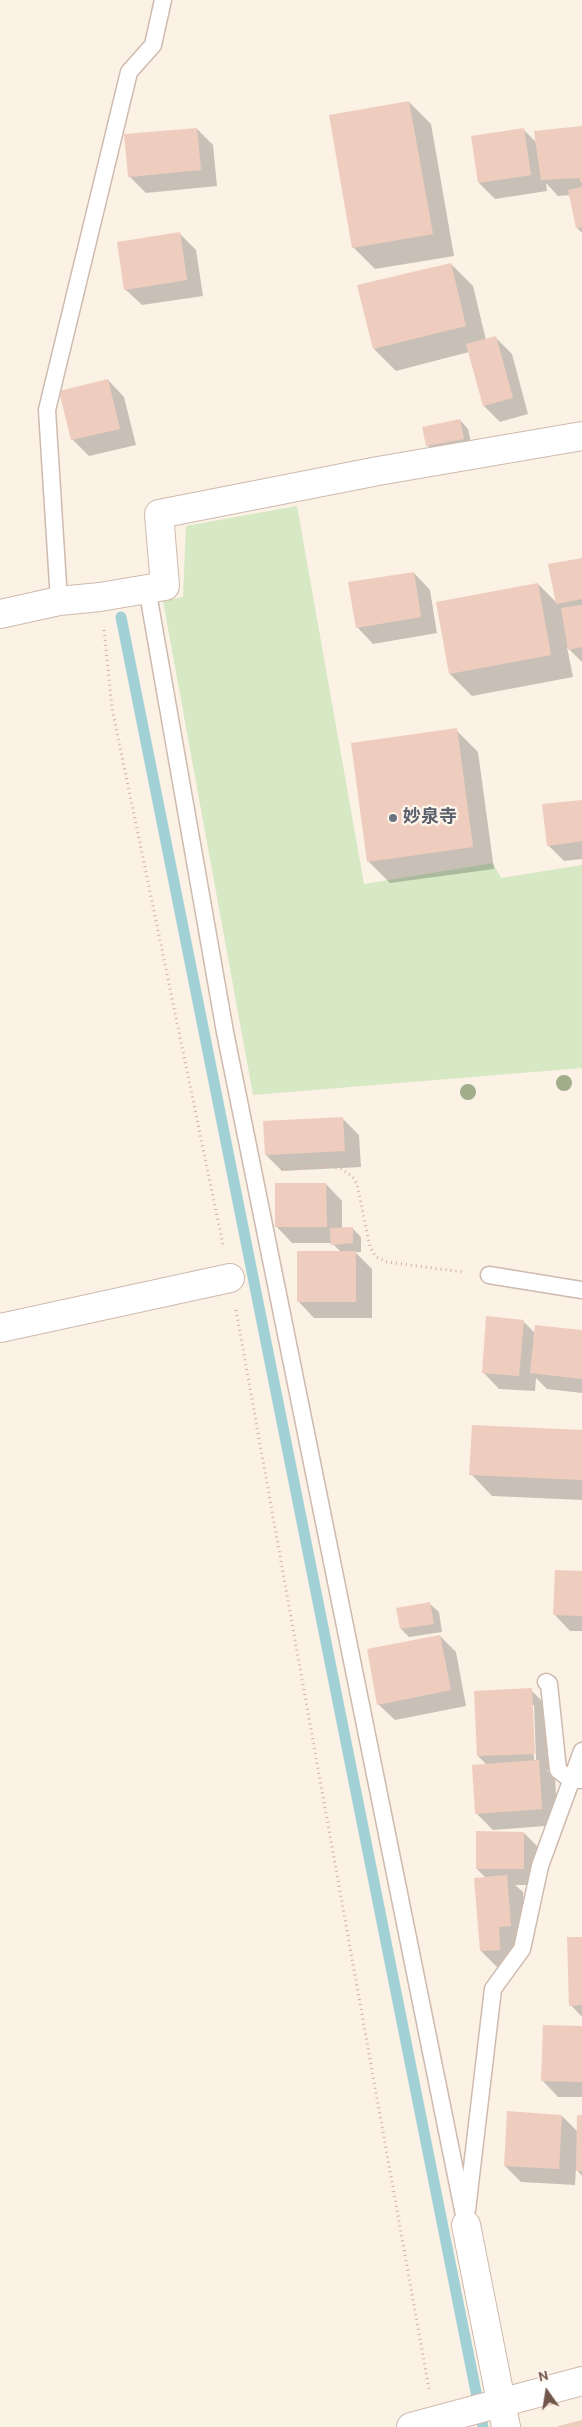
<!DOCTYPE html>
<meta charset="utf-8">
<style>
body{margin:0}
#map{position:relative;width:582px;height:2427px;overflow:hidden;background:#fbf1e5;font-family:Overpass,sans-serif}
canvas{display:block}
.north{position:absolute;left:522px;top:2367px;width:50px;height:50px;-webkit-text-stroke:4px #fef5eb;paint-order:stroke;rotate:347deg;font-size:14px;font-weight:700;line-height:20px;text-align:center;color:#73564b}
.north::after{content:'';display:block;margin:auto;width:18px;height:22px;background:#73564b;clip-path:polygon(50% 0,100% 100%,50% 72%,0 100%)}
</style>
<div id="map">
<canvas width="582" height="2427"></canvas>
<div class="north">N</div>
</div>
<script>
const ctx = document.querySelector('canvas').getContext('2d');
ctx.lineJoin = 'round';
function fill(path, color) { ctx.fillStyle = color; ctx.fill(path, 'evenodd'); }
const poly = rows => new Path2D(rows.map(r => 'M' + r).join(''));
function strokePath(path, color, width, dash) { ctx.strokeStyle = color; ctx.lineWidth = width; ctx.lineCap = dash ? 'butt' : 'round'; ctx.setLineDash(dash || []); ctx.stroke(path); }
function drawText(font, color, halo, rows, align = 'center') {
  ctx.font = font + ' Overpass,"Noto Sans JP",sans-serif'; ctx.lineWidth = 4.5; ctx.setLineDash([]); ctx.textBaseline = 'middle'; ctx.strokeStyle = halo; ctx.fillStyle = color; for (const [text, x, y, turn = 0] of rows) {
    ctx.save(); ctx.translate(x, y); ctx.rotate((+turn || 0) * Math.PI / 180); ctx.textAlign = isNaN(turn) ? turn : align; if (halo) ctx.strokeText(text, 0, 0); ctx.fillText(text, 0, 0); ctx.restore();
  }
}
const green = poly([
 [297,506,364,884,493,863,501,878,582,865,582,1068,253,1095,163,601,183,597,186,526]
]);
const shadow = poly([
 [409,102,431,124,454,256,375,269,353,247],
 [582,127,582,233,577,228,571,195,558,196,546,183,547,191,495,199,479,183,524,130,537,143],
 [197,129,213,145,217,186,146,193,129,176],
 [179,233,196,250,203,296,142,305,125,289],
 [451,264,473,286,486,340,496,338,512,354,528,414,500,422,484,406,469,352,396,371,374,349],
 [108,380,124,397,136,445,89,456,73,440,61,392],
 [460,420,468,429,472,447,436,454,427,445],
 [582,559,582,662,567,647,573,677,472,696,450,674,438,603,538,584,557,603],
 [414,573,430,590,437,633,373,644,357,627],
 [456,730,478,752,494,869,390,883,368,861],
 [582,802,582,859,564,861,548,845],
 [343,1119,359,1135,361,1167,282,1171,266,1155],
 [326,1184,342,1201,342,1229,352,1228,361,1237,361,1252,355,1252,372,1269,372,1318,314,1318,298,1301,341,1252,332,1243,292,1243,276,1226],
 [523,1321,535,1333,582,1332,582,1393,547,1389,536,1378,535,1391,499,1389,483,1372],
 [582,1431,582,1500,492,1496,471,1474],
 [582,1572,582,1631,570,1631,554,1614],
 [430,1604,439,1612,442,1632,409,1637,401,1629],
 [440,1636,456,1652,466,1706,395,1720,378,1704],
 [531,1690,547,1706,551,1770,547,1770,555,1778,558,1825,493,1830,476,1813,487,1765,478,1756],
 [531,1705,534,1705,536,1760,534,1760],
 [524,1833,540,1849,540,1885,515,1885,523,1892,527,1942,514,1943,516,1966,497,1967,481,1951,486,1878,477,1869],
 [582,1938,582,2017,571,2005],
 [582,2027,582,2097,558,2097,542,2080],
 [562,2116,578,2132,582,2117,582,2176,576,2169,575,2185,521,2182,505,2166]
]);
const stream = poly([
 [121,617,483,2427]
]);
const building = poly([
 [409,101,433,234,352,248,329,115],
 [582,126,582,184,579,178,541,180,534,131],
 [197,128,201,170,128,177,124,134],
 [524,128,531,175,478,183,471,136],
 [582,187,582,227,576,228,568,190],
 [180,232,187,280,124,290,117,242],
 [451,263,466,326,373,349,357,285],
 [496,336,513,398,483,406,466,344],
 [108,379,120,429,71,440,59,391],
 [460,419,464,439,426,446,422,427],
 [582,558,582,599,556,604,548,564],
 [414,572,421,617,356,628,348,582],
 [538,583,551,655,449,674,436,602],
 [582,605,582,647,568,650,561,608],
 [457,728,473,847,367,862,351,743],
 [582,800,582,841,547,846,542,804],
 [343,1117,345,1151,265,1155,263,1121],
 [275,1183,326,1183,327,1227,275,1227],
 [353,1227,353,1243,331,1245,330,1228],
 [297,1251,356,1251,356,1302,297,1302],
 [486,1316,524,1320,519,1376,482,1373],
 [535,1325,582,1330,582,1379,530,1373],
 [472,1425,582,1430,582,1480,469,1475],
 [555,1570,582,1571,582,1616,553,1615],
 [430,1602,434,1624,400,1629,396,1608],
 [440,1635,451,1690,377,1705,367,1649],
 [532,1688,535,1754,477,1756,474,1691],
 [539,1760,542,1809,475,1814,472,1765],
 [476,1831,524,1832,524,1869,476,1869],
 [507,1875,511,1926,499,1927,500,1950,480,1951,474,1878],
 [567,1937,582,1937,582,2005,569,2006],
 [543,2025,582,2026,582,2082,541,2081],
 [507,2111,562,2115,559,2169,504,2166],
 [577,2115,582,2115,582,2171,576,2171],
 [582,2420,582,2427,558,2427,558,2426]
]);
const path = poly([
 [104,630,112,708,223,1245],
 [281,1169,328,1166,341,1169,352,1176,357,1184,370,1247,376,1257,387,1262,463,1272],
 [236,1310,429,2389]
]);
const lane = poly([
 [147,588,225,1032,466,2225],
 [59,601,47,410,129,72,153,45,163,0],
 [489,1275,582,1290],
 [546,1682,549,1684,558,1770,571,1780,580,1780],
 [467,2210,493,1989,522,1949,540,1866,582,1751]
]);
const street = poly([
 [0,614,59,601,100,597,165,586,159,514,378,471,582,436],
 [0,1328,230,1278],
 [466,2225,506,2427]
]);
const secondary = poly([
 [411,2427,582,2381]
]);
const trees = [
 [564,1083],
 [468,1092]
];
const markers = [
 [393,818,5,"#6b7280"]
];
const worshipNames = [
 ["妙泉寺",403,818]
];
fill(green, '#d6e8c4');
fill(shadow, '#0003');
strokePath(stream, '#a1d1d5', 11);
fill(building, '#efcdbe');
strokePath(lane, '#cebaaf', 19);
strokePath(street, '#cebaaf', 30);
strokePath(secondary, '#d1b9ac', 30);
strokePath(path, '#d4b0a1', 3, [1, 4]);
strokePath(lane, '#fff', 16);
strokePath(street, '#fff', 28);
strokePath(secondary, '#fff', 28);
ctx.fillStyle = '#a1ae8c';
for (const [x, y] of trees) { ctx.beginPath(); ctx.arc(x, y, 8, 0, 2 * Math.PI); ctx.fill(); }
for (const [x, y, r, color] of markers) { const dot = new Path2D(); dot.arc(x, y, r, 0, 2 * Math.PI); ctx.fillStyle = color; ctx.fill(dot); strokePath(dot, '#fef5eb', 2); }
drawText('bold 18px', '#5b616d', '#fef5eb', worshipNames, 'left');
</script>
